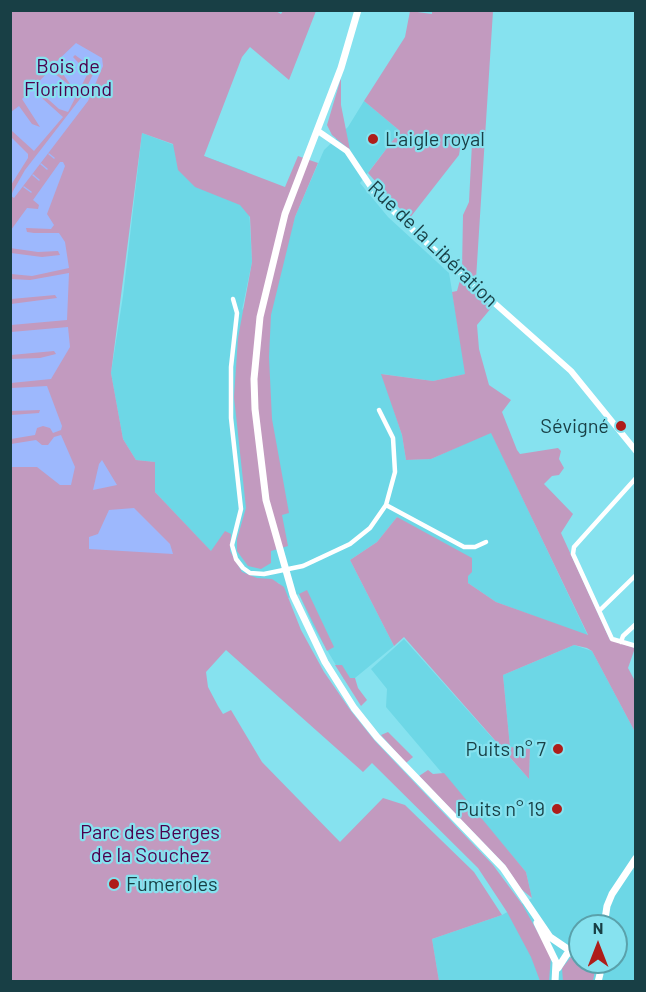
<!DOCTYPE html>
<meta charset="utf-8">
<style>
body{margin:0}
#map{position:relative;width:646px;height:992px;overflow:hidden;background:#86e2ef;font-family:Barlow,sans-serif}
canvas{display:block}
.frame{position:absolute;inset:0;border:12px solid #183f45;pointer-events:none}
.north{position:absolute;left:568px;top:914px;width:60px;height:60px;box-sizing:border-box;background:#86e2ef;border:2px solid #5aa1ab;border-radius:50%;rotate:0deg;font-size:16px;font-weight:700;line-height:24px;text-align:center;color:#183f45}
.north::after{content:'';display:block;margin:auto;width:21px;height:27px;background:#ae1d1a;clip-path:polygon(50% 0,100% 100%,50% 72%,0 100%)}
</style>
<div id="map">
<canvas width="646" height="992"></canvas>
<div class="frame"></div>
<div class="north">N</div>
</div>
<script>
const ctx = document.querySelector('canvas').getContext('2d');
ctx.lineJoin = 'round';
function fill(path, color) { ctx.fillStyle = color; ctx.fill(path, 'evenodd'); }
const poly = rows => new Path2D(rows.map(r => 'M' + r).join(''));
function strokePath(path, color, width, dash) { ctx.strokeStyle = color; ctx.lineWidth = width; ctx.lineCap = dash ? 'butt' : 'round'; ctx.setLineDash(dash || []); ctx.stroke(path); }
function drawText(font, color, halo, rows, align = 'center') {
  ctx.font = font + ' Barlow,sans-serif'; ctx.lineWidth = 4.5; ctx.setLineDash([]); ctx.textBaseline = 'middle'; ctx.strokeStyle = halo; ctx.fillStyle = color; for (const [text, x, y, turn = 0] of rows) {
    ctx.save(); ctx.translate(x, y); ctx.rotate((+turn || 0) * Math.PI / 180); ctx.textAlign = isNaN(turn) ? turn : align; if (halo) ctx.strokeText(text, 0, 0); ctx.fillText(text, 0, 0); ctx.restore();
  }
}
const built = poly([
 [364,101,400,131,360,183,388,217,449,273,466,374,433,381,382,374,402,435,406,460,431,459,491,432,588,636,496,602,468,583,468,576,397,517,377,542,350,560,394,646,355,678,344,679,313,626,299,594,288,598,279,583,250,577,221,562,155,492,155,462,136,460,123,439,111,373,123,296,142,133,247,172,252,262,242,310,283,257,295,217,324,150,348,127],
 [404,639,529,779,530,749,510,747,503,675,574,645,592,651,635,732,635,981,439,981,432,939,502,915,532,898,526,872,386,707,387,689,371,669],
 [580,926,616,926,616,962,580,962]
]);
const green = poly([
 [232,10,274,10,281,14,283,11,316,11,289,80,250,47,242,57,204,156,285,187,298,156,318,163,295,217,271,315,269,357,272,419,289,513,282,515,288,546,271,551,271,563,261,569,248,566,237,551,237,539,246,508,234,397,238,338,252,262,250,217,240,205,195,187,178,170,173,144,142,133,111,373,123,439,136,460,155,462,155,492,211,551,225,531,231,534,230,551,242,572,257,578,272,579,284,587,301,630,324,672,351,711,375,741,493,865,522,904,551,956,549,981,540,981,531,957,507,912,478,868,372,763,363,772,226,650,206,672,208,687,218,706,223,714,231,710,262,762,340,842,383,798,405,805,474,872,502,915,432,939,439,981,11,981,11,11],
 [410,11,432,14,432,11,493,11,476,279,462,269,463,215,469,202,472,143,461,143,459,155,409,219,368,173,400,131,364,101,405,37],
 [341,78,341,105,350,150,332,135,327,125],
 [460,280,492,307,477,325,479,349,489,385,511,400,502,412,517,450,520,454,558,448,561,451,559,459,564,468,559,475,552,476,544,484,573,514,561,533,610,640,635,648,628,668,635,681,635,732,592,651,587,648,574,645,503,675,510,747,530,749,529,779,404,637,394,646,350,560,377,542,397,517,472,558,472,572,468,576,468,583,496,602,588,635,491,433,431,459,406,460,402,435,381,374,433,381,465,374,452,292,457,291],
 [307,590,334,647,327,651,299,594],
 [335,665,342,665,350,678,355,678,358,688,367,700,361,706],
 [388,732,413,757,406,763,381,735],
 [428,770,433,774,444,773,526,872,532,898,521,889,505,865,419,776],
 [572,956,580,956,580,962,591,962,595,970,593,981,563,982,562,968]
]);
const water = poly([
 [76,43,102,58,103,66,88,101,14,198,11,196,13,191,25,170,83,95,94,72,93,68,75,55,73,57,88,73,68,112,59,109,40,92,43,99,63,117,34,151,12,131,11,112,19,106,32,124,40,127,22,99,50,70,73,88,55,63],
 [11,137,28,154,28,158,11,185],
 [60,162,63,162,65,166,47,214,54,225,51,229,26,228,27,232,34,233,59,233,65,242,69,268,32,276,11,274,11,253,42,257,60,255,58,251,38,252,10,248,11,230,27,208,38,209,39,205,33,200],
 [69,273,67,320,11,325,11,304,57,298,55,295,11,299,11,279,30,280],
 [68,327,70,347,51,379,11,383,11,359,40,358,56,354,54,351,11,355,11,332],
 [47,386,62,426,61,430,53,433,50,428,43,426,37,428,35,435,11,439,11,415,39,413,40,410,11,411,11,388],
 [61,435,75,467,71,485,60,485,37,467,11,467,11,444,36,440,42,445,48,445,54,437],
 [102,460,117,485,93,490,99,464],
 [134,508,170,544,173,554,89,549,89,537,98,534,109,510]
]);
const stream = poly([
 [49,154,54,158],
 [41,164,47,169],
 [33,175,39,180],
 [24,187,31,192]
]);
const minor = poly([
 [233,299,237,313,231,367,231,418,241,509,232,545,236,559,243,568,250,573,264,574,303,566,350,544,370,528,386,505,395,472,393,438,379,410],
 [636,478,574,547,573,554,612,639,636,646],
 [386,505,464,547,475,547,486,542],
 [599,611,636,575],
 [621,642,623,636,636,624]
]);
const tertiary = poly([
 [318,131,347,151,375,193,420,237,571,371,636,451]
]);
const secondary = poly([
 [358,10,341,68,285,214,260,317,254,379,255,409,266,500,293,595,325,662,354,708,377,737,503,868,550,937,572,952],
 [537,923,556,962,555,982],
 [604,926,607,906,612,894,636,858],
 [597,962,600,974,598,982],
 [558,968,567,954,580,950]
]);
const markers = [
 [373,139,6,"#ae1d1a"],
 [621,426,6,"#ae1d1a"],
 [558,749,6,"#ae1d1a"],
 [557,809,6,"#ae1d1a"],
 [114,884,6,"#ae1d1a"]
];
const parkNames = [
 ["Bois de",68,66],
 ["Florimond",68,89],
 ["Parc des Berges",150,832],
 ["de la Souchez",150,855]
];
const poiNames = [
 ["L'aigle royal",385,139,"left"],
 ["Sévigné",609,426],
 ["Puits n° 7",546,749],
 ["Puits n° 19",545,809],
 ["Fumeroles",126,884,"left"]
];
const streetNames = [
 ["Rue de la Libération",433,244,44]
];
fill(built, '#6dd7e6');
fill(green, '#c29abf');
fill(water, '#9db8fd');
strokePath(stream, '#9db8fd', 1.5);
strokePath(minor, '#fff', 4.5);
strokePath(tertiary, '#fff', 6);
strokePath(secondary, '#fff', 7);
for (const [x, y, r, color] of markers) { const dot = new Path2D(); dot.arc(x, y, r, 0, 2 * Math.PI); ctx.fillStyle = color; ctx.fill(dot); strokePath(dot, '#86e2ef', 2); }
drawText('20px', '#4b004c', '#86e2ef', parkNames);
drawText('20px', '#183f45', '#86e2ef', poiNames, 'right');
drawText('20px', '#183f45', '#86e2ef', streetNames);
</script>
